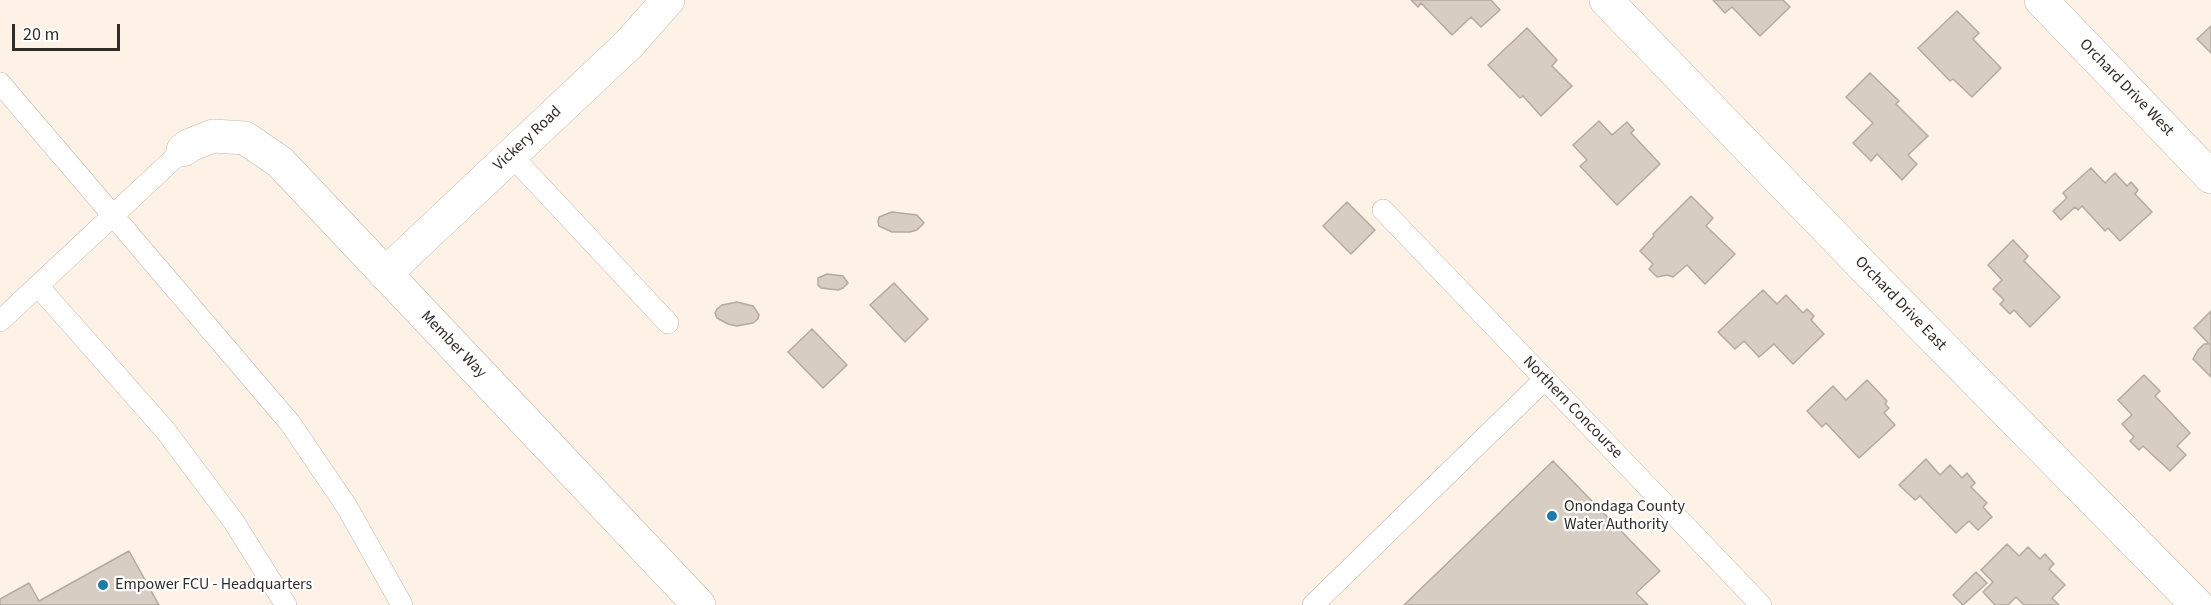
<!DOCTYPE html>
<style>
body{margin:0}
#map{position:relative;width:2211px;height:605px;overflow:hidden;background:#fef2e7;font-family:"Source Sans 3",sans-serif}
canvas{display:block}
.scale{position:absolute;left:12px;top:24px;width:108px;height:27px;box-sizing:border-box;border:3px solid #312c28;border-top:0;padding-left:8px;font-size:18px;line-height:21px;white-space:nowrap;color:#312c28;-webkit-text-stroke:4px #fff;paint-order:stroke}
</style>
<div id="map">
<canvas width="2211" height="605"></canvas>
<div class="scale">20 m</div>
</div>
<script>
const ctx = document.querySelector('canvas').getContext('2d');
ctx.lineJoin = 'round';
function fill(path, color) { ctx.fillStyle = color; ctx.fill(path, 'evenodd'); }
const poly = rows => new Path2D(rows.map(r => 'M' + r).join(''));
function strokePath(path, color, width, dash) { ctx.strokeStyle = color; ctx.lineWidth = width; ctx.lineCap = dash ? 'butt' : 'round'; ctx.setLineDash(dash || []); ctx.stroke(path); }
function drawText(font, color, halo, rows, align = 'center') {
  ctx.font = font + ' "Source Sans 3",sans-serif'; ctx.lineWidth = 4.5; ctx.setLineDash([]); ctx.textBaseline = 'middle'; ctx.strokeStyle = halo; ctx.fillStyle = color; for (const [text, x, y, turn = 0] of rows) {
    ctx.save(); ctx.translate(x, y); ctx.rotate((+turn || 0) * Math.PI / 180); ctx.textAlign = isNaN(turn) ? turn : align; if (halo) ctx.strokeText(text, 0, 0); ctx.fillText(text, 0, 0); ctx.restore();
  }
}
const building = poly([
 [1411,0,1491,0,1500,10,1481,27,1471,17,1452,35,1421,3,1418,7,1411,0],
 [1713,0,1783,0,1790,7,1760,36,1732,7,1725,13,1713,0],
 [1957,11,1979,33,1973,39,2001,68,1972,97,1953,79,1950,81,1918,48,1957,11],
 [2211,26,2211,53,2197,39,2211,26],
 [1527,28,1557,60,1552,66,1572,86,1541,116,1523,96,1520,98,1488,65,1527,28],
 [1870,73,1899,101,1896,104,1928,136,1908,155,1917,164,1902,180,1877,154,1871,161,1853,143,1873,123,1846,97,1870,73],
 [1599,121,1612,135,1627,122,1634,130,1631,133,1660,164,1617,205,1580,166,1587,160,1573,145,1599,121],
 [2091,168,2105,183,2115,173,2127,186,2131,182,2138,190,2135,194,2152,212,2120,241,2108,228,2105,231,2082,206,2078,210,2075,207,2061,220,2053,211,2067,198,2063,193,2091,168],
 [1691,196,1713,218,1706,226,1735,254,1705,284,1687,265,1673,277,1667,275,1657,277,1649,269,1653,264,1640,251,1654,236,1653,234,1691,196],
 [1347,202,1375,230,1351,254,1323,226,1347,202],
 [892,212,917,215,924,223,917,230,910,232,892,232,879,226,878,222,879,217,892,212],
 [2013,240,2028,256,2024,261,2060,297,2030,327,2014,310,2010,314,2000,304,2004,300,1993,289,2002,280,1988,265,2013,240],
 [827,274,843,276,848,283,843,288,838,290,821,288,818,285,818,278,827,274],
 [894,283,928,319,905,342,870,305,894,283],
 [1763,290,1777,304,1786,295,1803,313,1807,309,1814,316,1811,320,1824,334,1793,364,1774,344,1759,357,1744,341,1735,349,1718,332,1763,290],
 [737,302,753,306,759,315,758,319,753,323,737,326,728,324,717,318,715,313,717,309,722,305,737,302],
 [2211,311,2211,377,2193,359,2198,350,2204,344,2209,344,2194,328,2211,311],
 [812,329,847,365,823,388,788,352,812,329],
 [2144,375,2160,391,2155,396,2190,433,2177,446,2186,455,2170,471,2143,446,2139,450,2130,441,2134,437,2122,424,2132,415,2118,400,2144,375],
 [1867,380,1887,401,1885,404,1889,408,1884,413,1895,425,1859,458,1826,423,1822,427,1807,411,1833,386,1846,400,1867,380],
 [1926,459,1940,475,1950,465,1962,478,1967,473,1975,483,1971,487,1987,503,1983,507,1992,517,1978,530,1969,521,1956,533,1920,496,1915,500,1899,485,1926,459],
 [1553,461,1660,571,1636,593,1648,605,1404,605,1553,461],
 [2007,544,2019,556,2028,547,2040,559,2045,554,2054,564,2049,569,2065,585,2052,598,2059,605,2024,605,2016,597,2008,605,1995,605,1983,592,1993,582,1981,570,2007,544],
 [129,551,159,605,0,605,0,599,29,583,39,601,129,551],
 [1976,572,1987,583,1963,605,1953,595,1976,572]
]);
const lane = poly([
 [0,83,290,423,347,507,402,605],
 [511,155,668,323],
 [1383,210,1761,605],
 [38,286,165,430,234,522,286,605],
 [0,321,183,150],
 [1313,605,1545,379]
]);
const street = poly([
 [1606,0,1862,265,2197,605],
 [2041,0,2211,177],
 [183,150,190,145,213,136,245,138,280,162,699,605],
 [385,274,629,44,668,0]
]);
const markers = [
 [1552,516,6,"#1d7ba8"],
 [103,585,6,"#1d7ba8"]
];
const streetNames = [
 ["Orchard Drive West",2126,88,46],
 ["Vickery Road",528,139,-43],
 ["Orchard Drive East",1900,304,46],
 ["Member Way",453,345,46],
 ["Northern Concourse",1572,408,46]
];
const poiNames = [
 ["Onondaga County",1564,507],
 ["Water Authority",1564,525],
 ["Empower FCU - Headquarters",115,585]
];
fill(building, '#d8cdc2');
strokePath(building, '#b5aaa0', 1.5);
strokePath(lane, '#c1b6ab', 22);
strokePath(street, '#c1b6ab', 34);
strokePath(lane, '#fff', 21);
strokePath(street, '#fff', 33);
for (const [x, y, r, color] of markers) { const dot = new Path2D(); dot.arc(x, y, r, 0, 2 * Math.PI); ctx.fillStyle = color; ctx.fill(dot); strokePath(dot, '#fff', 2); }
drawText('16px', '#312c28', '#fff', streetNames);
drawText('16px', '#312c28', '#fff', poiNames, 'left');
</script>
